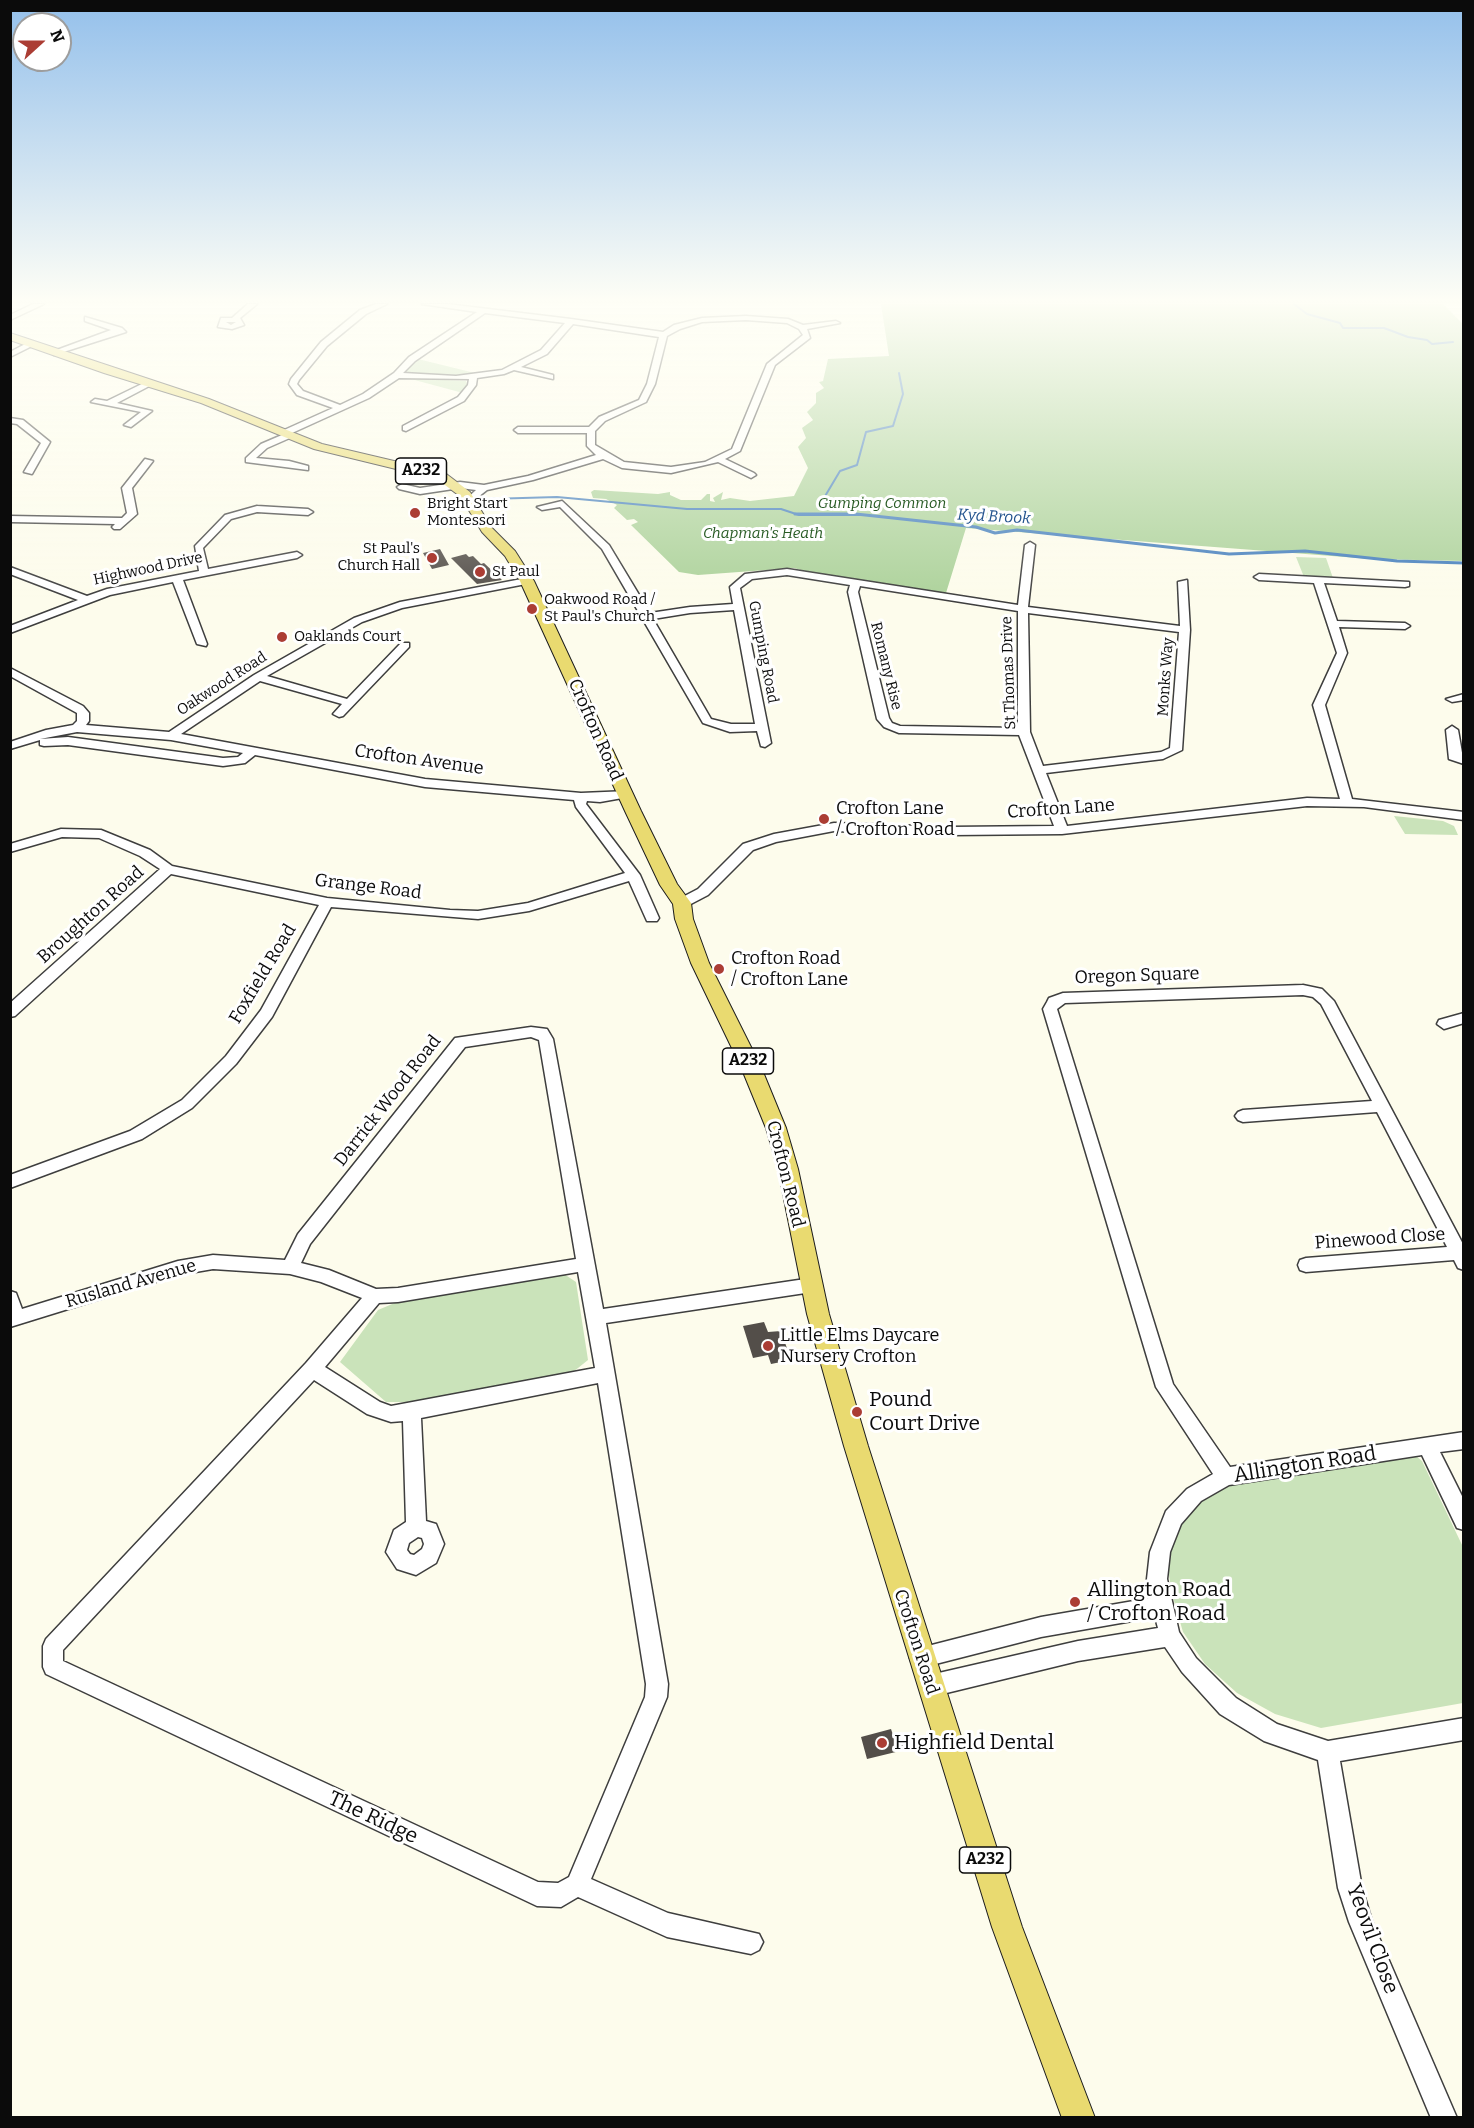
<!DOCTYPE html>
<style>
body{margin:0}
#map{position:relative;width:1474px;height:2128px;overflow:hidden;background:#fdfcec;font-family:Bitter,serif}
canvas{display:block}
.frame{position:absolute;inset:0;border:12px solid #0b0b0b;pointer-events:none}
.north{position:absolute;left:12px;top:12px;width:60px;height:60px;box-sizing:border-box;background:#fff;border:2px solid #9d9d9d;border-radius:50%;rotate:69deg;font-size:16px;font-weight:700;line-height:24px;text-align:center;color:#0b0b0b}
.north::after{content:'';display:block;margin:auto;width:21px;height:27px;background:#ab3d34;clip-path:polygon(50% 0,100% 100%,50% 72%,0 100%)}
</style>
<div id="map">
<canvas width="1474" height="2128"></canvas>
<div class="frame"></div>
<div class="north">N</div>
</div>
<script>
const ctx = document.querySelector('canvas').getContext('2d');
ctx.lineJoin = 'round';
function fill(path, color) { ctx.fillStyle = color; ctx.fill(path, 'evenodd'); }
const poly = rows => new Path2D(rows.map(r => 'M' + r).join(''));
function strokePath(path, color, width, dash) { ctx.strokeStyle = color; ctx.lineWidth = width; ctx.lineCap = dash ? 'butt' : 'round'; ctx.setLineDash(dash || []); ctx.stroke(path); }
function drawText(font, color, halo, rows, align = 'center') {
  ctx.font = font + ' Bitter,serif'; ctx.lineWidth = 6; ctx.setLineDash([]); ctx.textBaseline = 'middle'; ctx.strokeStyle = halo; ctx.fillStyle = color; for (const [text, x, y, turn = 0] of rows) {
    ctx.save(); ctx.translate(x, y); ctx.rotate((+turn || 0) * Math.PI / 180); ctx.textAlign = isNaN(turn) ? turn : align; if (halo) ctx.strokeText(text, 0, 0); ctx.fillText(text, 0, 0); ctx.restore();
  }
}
const green = poly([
 [418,359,483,375,457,377,403,374],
 [407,378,466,381,468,387,463,393],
 [1296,557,1326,558,1333,578,1304,577],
 [1394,816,1443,821,1454,826,1458,835,1405,834],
 [564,1274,576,1282,588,1360,573,1372,407,1402,386,1402,340,1362,378,1310,397,1302],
 [1410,1451,1422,1461,1463,1547,1463,1703,1321,1728,1275,1714,1237,1693,1205,1664,1183,1632,1172,1594,1165,1551,1176,1518,1228,1479]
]);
const forest = poly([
 [881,304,1443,304,1463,324,1463,561,1371,559,966,528,946,593,942,594,818,575,794,568,698,575,679,572,631,525,638,522,634,519,627,520,614,508,617,505,606,499,593,498,591,492,594,490,658,494,670,492,670,495,681,500,701,500,707,494,710,494,710,501,715,502,713,498,723,492,721,500,730,498,750,501,794,496,808,468,798,447,806,438,802,428,813,420,807,412,816,403,816,393,824,388,819,382,823,381,828,359,889,356]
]);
const streamFar1 = poly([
 [1294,304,1307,314,1340,323,1343,328,1384,328,1408,337,1427,340,1432,344,1453,342],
 [488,499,557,497,687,509,781,509,799,515,866,515],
 [818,508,840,471,857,465,866,432,893,426,903,394,899,373]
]);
const stream = poly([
 [795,514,856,514,976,527,995,533,1017,530,1229,554,1305,551,1397,561,1464,563]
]);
const building = poly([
 [440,549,449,565,432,569,423,553],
 [466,554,469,557,473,556,481,564,484,563,502,580,477,584,451,558],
 [764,1322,768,1332,781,1331,791,1360,771,1364,768,1355,753,1358,743,1326],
 [891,1729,893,1735,899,1733,904,1750,867,1759,861,1737]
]);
const minor = poly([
 [33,304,44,304,10,320,10,315,33,304],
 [248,304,257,304,240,318,244,325,232,329,218,327,221,318,232,318,248,304],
 [226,322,236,322,231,325,226,322],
 [376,304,387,304,366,314,327,346,299,380,297,384,303,391,340,405,363,394,394,373,409,357,477,312,422,304,447,304,571,319,663,332,674,325,702,318,746,316,788,319,803,325,836,321,840,323,807,329,810,338,775,365,740,451,725,459,754,473,756,475,751,478,718,462,671,473,622,468,603,459,533,480,487,490,469,504,464,501,476,490,460,488,420,494,399,489,397,487,402,484,420,488,460,482,484,485,528,476,596,455,587,446,587,433,518,433,514,430,518,427,589,427,599,417,639,400,647,384,659,337,573,324,547,354,521,367,553,375,553,379,514,370,504,374,477,378,476,385,464,401,406,431,403,430,403,426,458,397,468,385,469,379,399,378,369,398,292,433,292,437,267,448,256,458,289,461,308,466,308,470,246,462,246,458,261,444,282,435,282,431,333,408,297,395,289,384,291,379,321,342,360,310,376,304],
 [485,313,565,323,541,350,502,370,456,376,403,373,415,361,485,313],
 [746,320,787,323,799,329,803,335,767,364,732,449,705,462,671,467,624,462,595,445,595,431,605,421,646,402,655,384,667,336,680,329,702,322,746,320],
 [85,317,122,328,126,332,54,355,54,351,111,330,85,321,85,317],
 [29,342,36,344,10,357,10,352,29,342],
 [148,381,155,383,117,403,152,411,131,427,124,425,141,412,91,402,95,399,107,401,148,381],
 [10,418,23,420,50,442,32,474,24,472,41,443,17,424,10,423,10,418],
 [145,459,153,461,132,488,137,514,120,529,114,529,112,527,115,524,10,522,10,516,122,518,127,513,122,488,145,459],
 [562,501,609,545,650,613,690,607,733,604,730,587,745,574,787,569,1018,605,1025,545,1030,542,1035,545,1028,607,1180,626,1178,582,1187,580,1190,630,1182,750,1163,759,1046,773,1067,826,1307,798,1340,799,1313,705,1337,653,1314,583,1259,580,1254,577,1259,574,1409,582,1409,586,1405,587,1324,583,1337,621,1405,623,1410,626,1405,629,1339,627,1347,653,1325,705,1352,799,1464,812,1464,820,1364,807,1307,806,1062,834,950,835,834,831,776,842,753,850,708,895,687,906,677,906,675,903,677,900,698,889,743,844,774,834,834,823,950,827,1054,826,1019,735,899,733,884,727,877,719,848,592,850,585,787,575,752,579,740,588,771,743,765,747,761,746,757,731,730,732,703,723,602,549,560,507,542,510,537,507,562,501],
 [860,586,1018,611,1018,728,900,726,892,723,889,718,858,592,860,586],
 [734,610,755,724,731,724,711,719,653,619,690,613,734,610],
 [1028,613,1179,632,1170,748,1161,752,1043,766,1030,732,1028,613],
 [257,506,308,509,313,512,308,515,257,512,231,519,203,548,208,569,297,552,302,555,297,558,183,580,207,644,206,646,197,644,173,582,110,595,10,633,10,626,78,600,10,574,10,567,87,596,107,589,199,571,195,546,225,515,257,506],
 [527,578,531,579,531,583,402,608,362,622,267,676,347,699,401,643,409,643,409,647,343,716,339,717,333,714,342,704,260,681,181,734,425,779,581,793,628,791,628,797,600,802,587,801,586,804,640,875,659,918,657,921,647,921,629,881,529,911,478,919,331,907,272,1017,236,1064,192,1108,142,1139,10,1188,10,1175,130,1131,182,1100,226,1056,261,1010,319,905,171,874,15,1016,10,1017,10,1003,160,869,140,856,99,838,62,837,10,852,10,844,61,829,101,830,150,850,172,866,327,898,450,910,478,911,528,903,625,873,576,807,574,800,425,787,255,755,245,763,223,766,68,745,44,746,40,745,40,740,10,749,10,742,46,730,73,725,77,721,77,713,10,676,10,668,83,706,89,713,89,721,86,725,169,732,254,675,354,618,400,602,527,578],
 [77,732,171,740,243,753,238,757,223,758,68,737,40,739,77,732],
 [1464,694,1464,700,1452,702,1446,699,1464,694],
 [1452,726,1458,730,1464,764,1449,759,1446,730,1452,726],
 [1303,985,1322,989,1334,1001,1464,1246,1464,1270,1458,1268,1454,1260,1306,1272,1300,1270,1298,1265,1300,1260,1306,1258,1447,1247,1377,1112,1243,1122,1238,1120,1235,1116,1238,1112,1243,1110,1372,1101,1321,1004,1313,997,1303,995,1065,1003,1057,1009,1173,1384,1230,1467,1464,1432,1464,1449,1440,1452,1464,1500,1464,1530,1457,1528,1422,1455,1229,1485,1201,1501,1181,1524,1170,1552,1167,1579,1179,1632,1196,1658,1236,1698,1277,1724,1328,1741,1464,1718,1464,1740,1340,1761,1362,1888,1372,1921,1457,2118,1431,2118,1349,1922,1338,1888,1318,1760,1264,1741,1220,1714,1182,1672,1165,1647,1078,1661,930,1697,923,1693,919,1686,923,1679,930,1675,1078,1641,1158,1628,1155,1617,1041,1637,920,1668,913,1665,910,1658,913,1651,920,1648,1041,1617,1151,1598,1147,1579,1150,1552,1166,1511,1187,1489,1213,1474,1156,1387,1043,1009,1047,1002,1049,998,1063,993,1303,985],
 [1464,1013,1464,1023,1444,1029,1437,1024,1439,1020,1464,1013],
 [531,1027,547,1029,553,1039,603,1309,812,1278,818,1280,821,1285,818,1290,812,1292,606,1323,668,1684,667,1697,591,1879,668,1913,759,1934,763,1942,759,1950,751,1954,667,1937,578,1897,561,1907,537,1906,46,1674,43,1667,43,1646,46,1639,306,1363,362,1298,321,1282,290,1274,213,1269,178,1275,10,1327,10,1291,16,1293,22,1309,178,1261,213,1255,285,1260,298,1234,455,1038,531,1027],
 [531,1037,539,1040,576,1259,398,1288,376,1289,329,1270,301,1263,310,1244,465,1047,531,1037],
 [578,1272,595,1368,391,1406,380,1402,325,1367,379,1303,398,1302,578,1272],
 [314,1380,367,1414,391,1422,403,1421,406,1522,394,1530,386,1552,397,1569,416,1575,436,1563,444,1544,436,1524,426,1521,421,1418,598,1383,646,1684,645,1697,569,1877,558,1883,538,1882,63,1661,63,1650,314,1380],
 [418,1537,422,1538,424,1544,422,1549,414,1555,410,1554,407,1550,409,1543,418,1537]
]);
const major = poly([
 [10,333,209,399,322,444,445,473,470,492,491,527,515,551,534,581,641,811,677,884,691,903,693,919,709,963,761,1067,786,1128,798,1169,829,1314,868,1446,1022,1927,1095,2118,1062,2118,992,1927,844,1446,807,1314,778,1169,766,1128,741,1067,691,963,675,919,673,904,660,885,625,811,520,581,505,556,482,532,461,497,437,479,314,449,201,403,104,373,10,340,10,333]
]);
const markers = [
 [415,513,6,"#ab3d34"],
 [432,558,6,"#ab3d34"],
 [480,572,6,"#ab3d34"],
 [532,609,6,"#ab3d34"],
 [282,637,6,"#ab3d34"],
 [824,819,6,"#ab3d34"],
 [719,969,6,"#ab3d34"],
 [768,1346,6,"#ab3d34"],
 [857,1412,6,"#ab3d34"],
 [1075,1602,6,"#ab3d34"],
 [882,1743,6,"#ab3d34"]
];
const farPoinames = [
 ["Bright Start",427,504],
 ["Montessori",427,521],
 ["St Paul's",420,549,"right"],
 ["Church Hall",420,566,"right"],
 ["St Paul",492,572],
 ["Oakwood Road /",544,600],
 ["St Paul's Church",544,617],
 ["Oaklands Court",294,637]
];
const farParknames = [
 ["Gumping Common",882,504],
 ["Chapman's Heath",763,534]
];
const farStreetnames = [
 ["Highwood Drive",148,569,-12],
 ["Gumping Road",763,652,79],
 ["Romany Rise",886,666,76],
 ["St Thomas Drive",1009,673,-92],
 ["Monks Way",1166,677,-86],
 ["Oakwood Road",222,684,-33]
];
const shields = [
 [421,471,51],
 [748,1061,51],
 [985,1860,51]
];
const shieldNames = [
 ["A232",421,471],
 ["A232",748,1061],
 ["A232",985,1860]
];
const farWaternames = [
 ["Kyd Brook",994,517,3]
];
const streetNames = [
 ["Crofton Road",595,730,66],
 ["Crofton Avenue",419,760,8],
 ["Crofton Lane",1061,809,-4],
 ["Grange Road",368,887,7],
 ["Broughton Road",91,915,-42],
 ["Foxfield Road",263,974,-59],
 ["Oregon Square",1137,976,-2],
 ["Darrick Wood Road",388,1101,-52],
 ["Crofton Road",785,1174,76],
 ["Pinewood Close",1380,1239,-4],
 ["Rusland Avenue",131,1284,-16],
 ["Crofton Road",916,1642,72]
];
const poiNames = [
 ["Crofton Lane",836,809],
 ["/ Crofton Road",836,830],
 ["Crofton Road",731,959],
 ["/ Crofton Lane",731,980],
 ["Little Elms Daycare",780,1336],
 ["Nursery Crofton",780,1357]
];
const nearPoinames = [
 ["Pound",869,1400],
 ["Court Drive",869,1424],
 ["Allington Road",1087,1590],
 ["/ Crofton Road",1087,1614],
 ["Highfield Dental",894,1743]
];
const nearStreetnames = [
 ["Allington Road",1305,1465,-9],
 ["The Ridge",373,1818,25],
 ["Yeovil Close",1372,1939,70]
];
fill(green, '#cae3ba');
fill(forest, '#add29b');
strokePath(streamFar1, '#467fbd', 2);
strokePath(stream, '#467fbd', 3);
fill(building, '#534e49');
strokePath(minor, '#3e3e3e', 3);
strokePath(major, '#1c1c1c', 2);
fill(minor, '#fff');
fill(major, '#e9da70');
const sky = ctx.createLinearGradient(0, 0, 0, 602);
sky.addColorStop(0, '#94c0eb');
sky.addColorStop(0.5, '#fefef6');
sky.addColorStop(1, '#fefef600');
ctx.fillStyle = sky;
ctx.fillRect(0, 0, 1474, 602);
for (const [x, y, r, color] of markers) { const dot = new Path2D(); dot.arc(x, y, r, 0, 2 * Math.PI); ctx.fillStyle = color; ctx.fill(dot); strokePath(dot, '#fff', 2); }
drawText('15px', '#0b0b0b', '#fff', farPoinames, 'left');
drawText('italic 15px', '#285b24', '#fff', farParknames);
drawText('15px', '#0b0b0b', '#fff', farStreetnames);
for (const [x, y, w] of shields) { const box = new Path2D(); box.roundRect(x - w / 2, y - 13, w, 26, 4.5); ctx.fillStyle = '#fff'; ctx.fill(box); strokePath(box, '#0b0b0b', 1.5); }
drawText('bold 16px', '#0b0b0b', null, shieldNames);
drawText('italic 16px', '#23538e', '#fff', farWaternames);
drawText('18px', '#0b0b0b', '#fff', streetNames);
drawText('18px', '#0b0b0b', '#fff', poiNames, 'left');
drawText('21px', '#0b0b0b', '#fff', nearPoinames, 'left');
drawText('21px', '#0b0b0b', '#fff', nearStreetnames);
</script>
